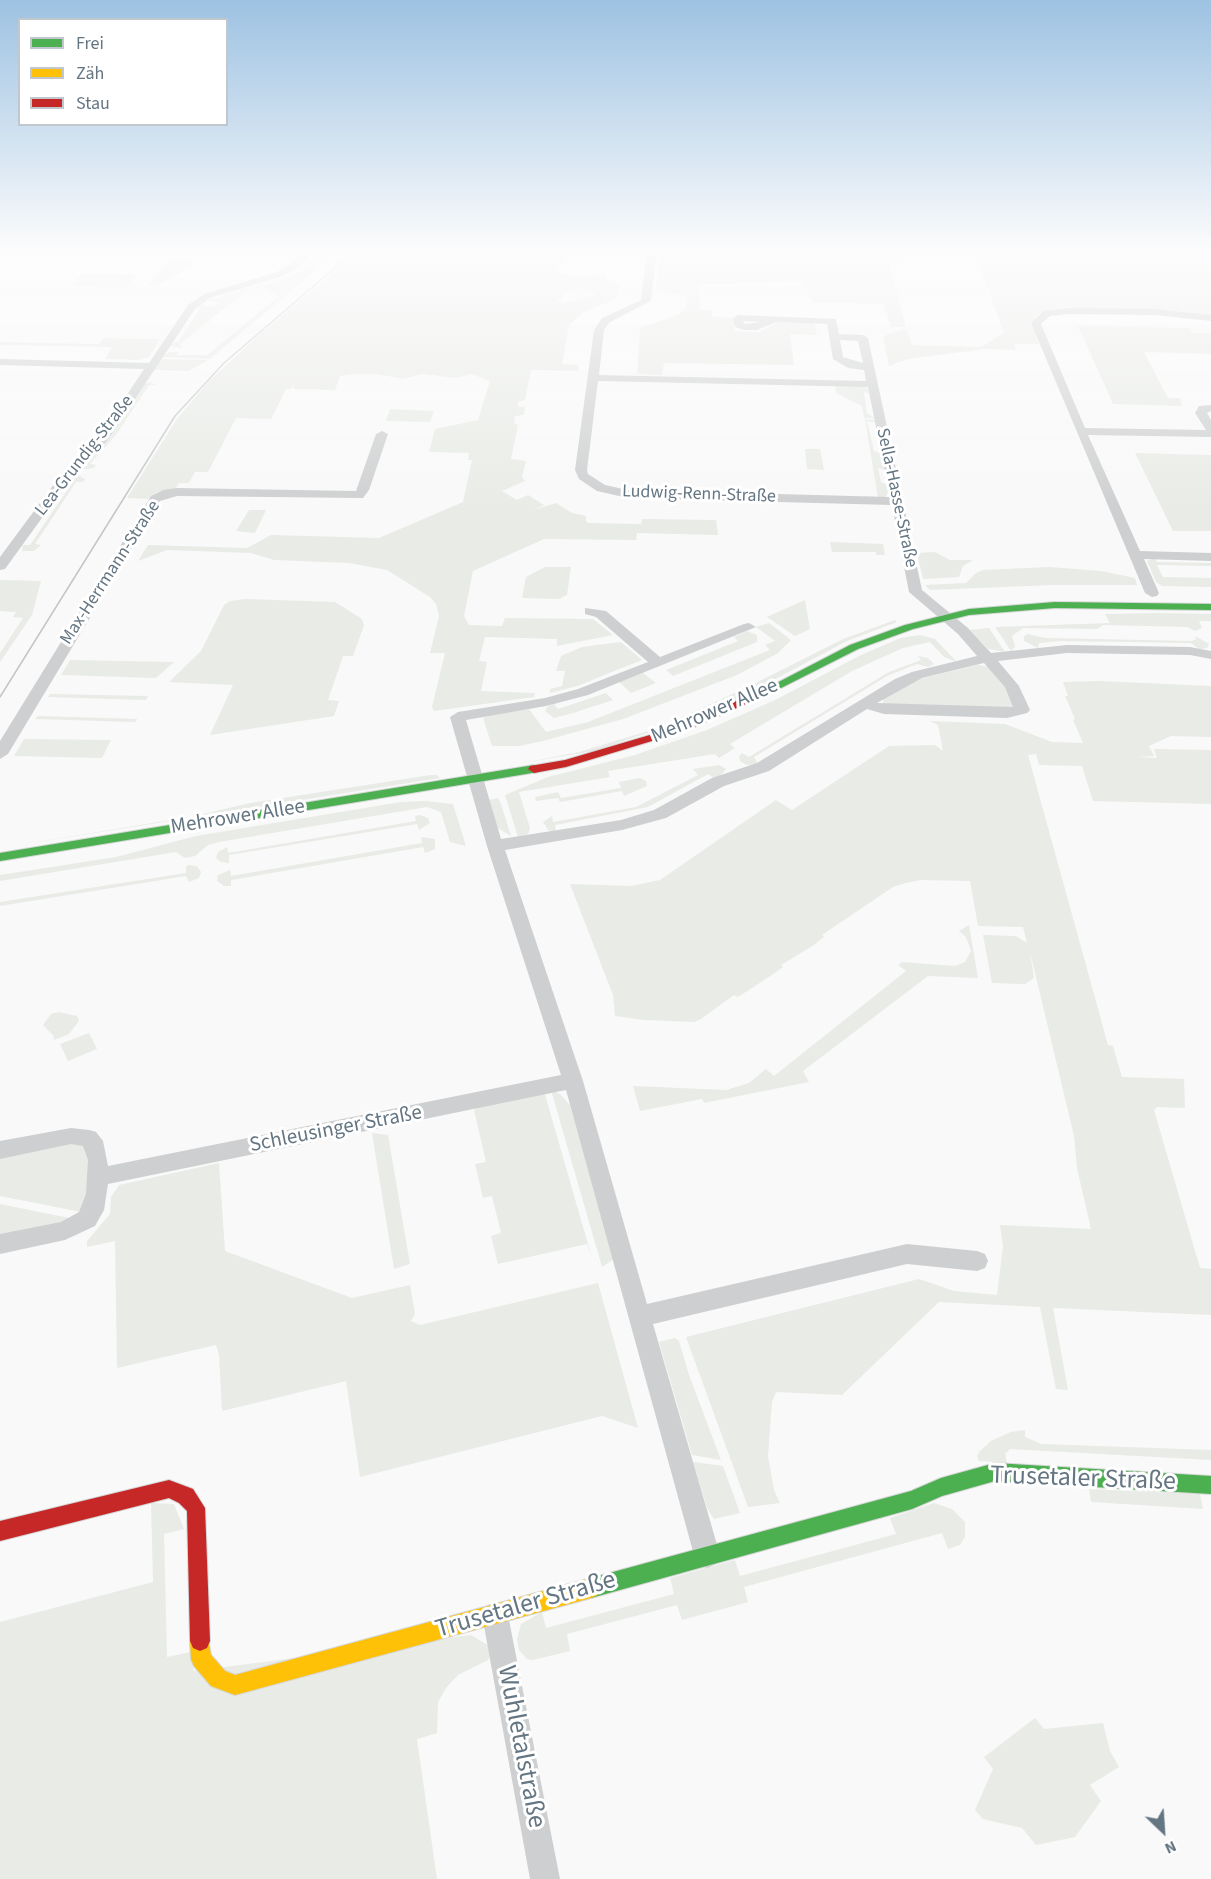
<!DOCTYPE html>
<meta charset="utf-8">
<style>
body{margin:0}
#map{position:relative;width:1211px;height:1879px;overflow:hidden;background:#f9f9f9;font-family:"Source Sans 3",sans-serif}
canvas{display:block}
.legend{position:absolute;left:18px;top:18px;width:210px;height:108px;box-sizing:border-box;background:#fff;border:2px solid #c1c8cd;margin:0;padding:8px 10px;list-style:none;font-size:18px;color:#657683}
.legend li{display:flex;align-items:center;gap:12px;height:30px}
.legend b{width:30px;border:2px solid #c1c8cd}
.north{position:absolute;left:1133px;top:1801px;width:60px;height:60px;-webkit-text-stroke:4px #fff;paint-order:stroke;rotate:155deg;font-size:16px;font-weight:700;line-height:24px;text-align:center;color:#657683}
.north::after{content:'';display:block;margin:auto;width:21px;height:27px;background:#657683;clip-path:polygon(50% 0,100% 100%,50% 72%,0 100%)}
</style>
<div id="map">
<canvas width="1211" height="1879"></canvas>
<ul class="legend">
<li><b style="height:8px;background:#4caf50"></b>Frei</li>
<li><b style="height:8px;background:#ffc107"></b>Zäh</li>
<li><b style="height:8px;background:#c62828"></b>Stau</li>
</ul>
<div class="north">N</div>
</div>
<script>
const ctx = document.querySelector('canvas').getContext('2d');
ctx.lineJoin = 'round';
function fill(path, color) { ctx.fillStyle = color; ctx.fill(path, 'evenodd'); }
const poly = rows => new Path2D(rows.map(r => 'M' + r).join(''));
function strokePath(path, color, width, dash) { ctx.strokeStyle = color; ctx.lineWidth = width; ctx.lineCap = dash ? 'butt' : 'round'; ctx.setLineDash(dash || []); ctx.stroke(path); }
function drawText(font, color, halo, rows, align = 'center') {
  ctx.font = font + ' "Source Sans 3",sans-serif'; ctx.lineWidth = 6; ctx.setLineDash([]); ctx.textBaseline = 'middle'; ctx.strokeStyle = halo; ctx.fillStyle = color; for (const [text, x, y, turn = 0] of rows) {
    ctx.save(); ctx.translate(x, y); ctx.rotate((+turn || 0) * Math.PI / 180); ctx.textAlign = isNaN(turn) ? turn : align; if (halo) ctx.strokeText(text, 0, 0); ctx.fillText(text, 0, 0); ctx.restore();
  }
}
const green = poly([
 [319,248,335,248,327,252,342,248,210,359,162,357,170,352,178,352,176,355,207,355,279,296,262,286,256,288,254,286,262,283,266,285,301,271,311,263],
 [363,248,602,248,601,252,566,254,557,272,576,277,605,274,607,280,624,286,619,286,615,299,584,312,569,325,562,364,578,365,578,371,531,370,525,400,518,402,518,407,525,407,524,415,515,416,514,423,518,425,511,459,526,461,522,477,525,481,502,491,517,500,528,495,544,505,534,510,556,503,572,513,586,516,586,521,588,523,641,524,642,519,716,520,718,535,637,533,636,540,544,539,473,571,464,616,469,625,502,626,505,618,593,619,613,635,557,646,557,639,485,637,479,661,487,662,481,691,535,693,534,697,434,711,432,707,445,653,430,653,439,616,436,604,430,597,387,570,349,563,274,560,251,553,167,550,138,561,148,545,247,548,271,535,379,538,463,502,472,460,468,460,469,453,429,452,435,429,478,420,490,381,471,374,457,378,422,374,403,379,377,374,356,374,340,376,335,390,293,389,294,382,291,389,286,389,271,419,236,418,208,472,195,472,189,483,179,483,175,489,157,492,148,499,127,498,177,419,208,382,261,333],
 [579,287,596,295,564,303,556,301,564,296,563,292],
 [723,248,1211,248,1211,316,1061,307,1042,312,1035,317,1033,325,1039,344,1014,344,1016,350,985,349,908,359,889,366,883,336,903,329,907,330,912,345,981,347,1004,333,975,254,938,253,888,259,906,327,891,327,884,304,813,302,801,281,698,285,700,310,711,310,712,316,734,318,734,331,759,332,782,320,785,323,815,323,817,335,790,334,794,365,664,363,662,375,637,374,640,328,679,314,686,308,686,299,692,299,656,290,659,256,724,256],
 [187,258,192,260,195,264,159,285,147,286,163,267,170,262],
 [82,274,137,275,128,287,72,286],
 [242,288,252,290,245,292,179,345,183,346,181,348,169,346,171,343,178,342,200,308,194,307,198,304,211,307,218,303,206,300,209,298,212,299,240,291,238,289],
 [1078,326,1190,328,1193,333,1211,333,1211,354,1144,352,1168,398,1180,398,1182,406,1113,404],
 [103,338,160,339,149,357,138,360,105,359,112,347,0,345,0,342,99,344],
 [161,359,207,360,207,361,188,371,154,370],
 [150,382,156,385,149,385,116,435,90,464,96,465,94,468,80,470,144,384],
 [835,385,863,386,869,389,870,394,864,392,867,413,875,418,864,418,862,406,836,393],
 [390,409,434,411,430,422,386,421],
 [865,419,875,420,876,423,867,421,874,451,882,454,885,470,878,468,881,482,888,485,890,490,885,497,878,498],
 [805,449,820,449,824,470,807,469],
 [1135,453,1211,455,1211,531,1173,531],
 [78,475,85,479,83,482,76,482,35,544,41,545,34,551,22,551,23,545,30,545,73,482,67,481],
 [249,510,266,510,255,533,236,531],
 [830,542,883,544,885,555,876,555,876,552,832,552],
 [935,552,950,560,973,560,963,566,959,577,923,579,917,553],
 [1155,558,1157,562,1211,563,1211,566,1157,565,1163,577,1211,578,1211,587,1162,586,1156,582,1147,561],
 [545,567,571,567,567,595,559,599,522,598,526,577],
 [1049,567,1101,571,1135,578,1137,585,1052,585,930,590,925,585,966,583,976,573,983,570],
 [0,580,41,581,32,615,0,662,0,653,23,618,13,617,16,612,0,611],
 [245,599,335,602,362,619,364,625,353,656,343,656,328,700,339,701,334,716,210,735,233,685,169,682,201,651,224,605,230,601],
 [805,600,810,629,795,636,767,617],
 [1157,613,1211,614,1211,621,1199,621,1202,628,1195,631,1188,627,1103,625,1097,629,1023,628,1012,636,1015,647,1011,651,995,627,1110,623,1105,614],
 [895,620,897,622,847,641,721,708,594,751,523,763,579,752,655,729,746,688,843,639],
 [769,623,791,640,778,653,737,675,623,719,543,741,519,746,492,746,483,718,490,715,529,709,546,732,588,722,770,650,765,645,775,641,756,627],
 [989,628,1005,652,988,649,970,630],
 [747,631,757,635,757,642,673,676,666,670,738,641,734,637],
 [1028,634,1045,638,1192,641,1196,639,1195,636,1209,644,1207,648,1199,649,1191,643,1060,641,1039,643,1038,648,1024,641,1024,636],
 [920,635,935,639,957,662,944,657,930,642,903,648,852,671,730,744,735,748,719,758,715,754,608,771,610,777,519,792,530,828,528,834,518,837,505,795,548,777,635,755,707,730,775,700,863,654,901,638],
 [621,642,642,660,577,686,550,693,550,689,562,686,565,671,556,671,561,656,582,647],
 [918,656,928,658,934,664,928,667,917,664,887,676,754,757,758,764,747,765,740,761,739,756,742,753,749,757,889,672,921,660],
 [70,660,174,662,156,678,61,675],
 [978,665,990,667,1004,680,1017,709,883,704,883,699,919,679],
 [643,673,656,683,631,693,619,682],
 [1100,681,1211,686,1211,737,1171,736,1149,746,1154,756,1137,757,1157,758,1154,749,1211,750,1211,804,1093,801,1082,766,1039,765,1036,754,1028,755,1108,1045,1113,1046,1122,1077,1184,1079,1185,1108,1157,1107,1154,1110,1200,1268,1211,1269,1211,1315,1053,1308,1068,1390,1056,1389,1040,1307,939,1302,842,1395,776,1392,772,1402,768,1456,774,1490,780,1503,748,1507,686,1337,919,1279,954,1291,997,1295,1003,1246,1000,1225,1091,1229,1077,1168,1074,1136,1030,952,1034,978,1025,984,992,983,983,935,1016,936,1027,943,1023,927,978,926,970,881,920,880,906,883,893,887,822,935,824,937,814,945,781,965,783,967,772,975,738,997,734,995,701,1019,694,1022,644,1020,615,1016,613,995,570,884,631,886,660,880,776,800,792,810,889,746,935,745,943,751,938,725,930,721,1005,724,1052,742,1083,743,1073,720,1075,719,1065,696,1068,696,1063,682],
 [606,693,613,700,573,713,554,718,545,711,548,706,554,704,558,709],
 [50,694,148,696,146,700,48,697],
 [38,716,137,719,136,722,35,719],
 [24,739,111,740,102,758,14,756],
 [719,765,726,769,720,776,714,778,708,774,648,807,555,825,556,832,548,830,543,822,552,816,553,822,636,807,698,775,693,769],
 [431,775,437,775,440,778,0,848,195,816,250,803],
 [640,778,646,781,647,786,624,796,622,791,560,802,558,798,536,801,535,797,558,792,561,798,621,788,619,782],
 [498,798,501,804,511,836,496,827,489,800],
 [425,801,453,804,466,846,450,842,441,812,427,807,219,842,208,845,195,856,185,858,176,852,0,881,0,875,116,857,196,836,401,802],
 [420,815,428,818,430,823,419,830,417,824,229,855,229,863,221,862,216,858,218,852,227,847,228,853,416,821,415,816],
 [421,837,435,839,435,849,425,853,423,847,231,880,231,886,224,886,217,881,218,875,230,870,231,876,422,843],
 [189,865,197,866,201,872,199,878,189,882,186,876,0,906,0,902,186,873,186,866],
 [969,925,978,978,928,976,803,1071,809,1082,704,1103,702,1099,640,1111,633,1086,726,1090,749,1083,766,1069,774,1076,906,971,898,965,902,962,955,966,965,962,971,951,966,937,959,931],
 [59,1012,77,1016,79,1021,69,1034,54,1040,53,1035,43,1025,51,1014],
 [89,1033,97,1049,68,1061,60,1044],
 [551,1090,560,1094,570,1105,614,1259,602,1267],
 [544,1091,592,1258,587,1244,498,1264,491,1236,501,1233,492,1196,483,1198,475,1164,486,1162,474,1110,487,1103],
 [372,1133,388,1135,410,1264,394,1269],
 [71,1142,80,1143,89,1149,86,1213,0,1196,0,1156],
 [219,1163,225,1251,352,1298,410,1285,415,1314,411,1321,420,1325,598,1283,638,1428,602,1416,360,1477,346,1381,222,1411,219,1355,216,1345,117,1368,115,1241,87,1247,87,1241,110,1214,111,1197,119,1185],
 [0,1204,79,1220,0,1238],
 [675,1338,679,1341,689,1375,721,1460,692,1455,659,1342],
 [1025,1430,1025,1437,1041,1444,1211,1450,1211,1460,1010,1449,1005,1454,1007,1463,979,1461,977,1456,979,1452,991,1441,1011,1432],
 [693,1462,723,1466,740,1513,714,1519,707,1508],
 [1089,1489,1200,1494,1203,1509,1091,1502],
 [151,1503,174,1504,184,1529,164,1534,167,1657,191,1652,194,1671,471,1635,491,1647,493,1652,488,1660,458,1675,446,1688,438,1702,437,1733,417,1739,437,1879,0,1879,0,1622,153,1582],
 [934,1503,952,1509,965,1522,965,1537,960,1545,948,1549,942,1533,744,1587,748,1602,682,1620,677,1605,567,1634,570,1651,533,1660,527,1659,519,1650,517,1639,521,1624,542,1612,546,1628,674,1594,670,1578,735,1560,740,1576,896,1534,890,1518],
 [1035,1718,1044,1729,1103,1723,1110,1751,1119,1767,1090,1785,1101,1801,1075,1837,1036,1845,1022,1828,983,1819,975,1810,993,1769,984,1757]
]);
const street = poly([
 [305,248,315,248,299,267,283,276,210,298,195,309,107,441,73,475,5,569,0,570,0,557,65,469,99,437,144,369,0,365,0,359,149,363,188,305,204,294,277,272,293,263,305,248],
 [647,248,657,248,651,301,610,322,604,330,599,375,866,381,864,370,848,368,833,359,827,324,776,322,757,330,744,330,735,327,733,318,738,315,836,319,839,334,863,335,868,338,922,590,968,628,991,653,1067,645,1190,647,1211,651,1211,659,1190,655,1067,653,998,661,1019,686,1030,710,1027,713,1007,718,884,714,867,709,769,771,724,786,666,818,622,830,505,850,583,1081,647,1304,907,1244,977,1251,985,1254,988,1261,985,1268,977,1271,907,1264,653,1324,720,1555,716,1564,707,1568,698,1564,694,1555,566,1090,108,1184,104,1210,95,1226,65,1240,0,1254,0,1234,61,1222,79,1212,86,1194,88,1160,83,1146,71,1144,0,1159,0,1141,71,1128,89,1130,96,1132,103,1141,108,1166,561,1075,487,846,450,717,458,712,545,698,578,689,648,662,596,617,585,614,585,608,606,611,660,657,744,624,749,623,756,627,588,695,546,706,466,720,501,839,621,820,654,810,712,778,757,763,895,679,912,672,977,656,958,634,909,592,892,505,628,498,597,491,579,479,575,470,594,330,602,318,641,300,647,248],
 [743,321,761,322,745,324,743,321],
 [840,340,858,341,863,363,843,357,840,340],
 [598,381,868,387,890,497,628,490,605,485,588,474,587,470,598,381],
 [984,663,1005,687,1013,707,877,703,922,678,984,663],
 [1067,308,1155,309,1211,315,1211,321,1155,315,1067,314,1050,316,1041,324,1085,428,1206,430,1195,413,1199,406,1211,405,1211,411,1207,413,1211,420,1211,437,1088,435,1140,551,1211,553,1211,561,1144,559,1159,593,1157,596,1152,597,1145,593,1031,323,1043,311,1067,308],
 [382,431,388,434,369,490,363,498,177,496,160,501,8,754,0,759,0,741,151,496,163,490,177,488,356,491,376,434,382,431],
 [495,1602,504,1606,508,1615,560,1879,530,1879,482,1615,486,1606,495,1602]
]);
const fast = poly([
 [1055,602,1211,604,1211,610,1055,608,969,615,913,629,858,649,779,689,775,690,769,687,850,645,905,625,969,609,1055,602],
 [534,765,540,769,538,772,0,861,0,853,534,765],
 [995,1463,1211,1476,1211,1494,995,1481,942,1496,912,1509,591,1598,584,1595,581,1588,584,1581,591,1578,911,1491,941,1478,995,1463]
]);
const slow = poly([
 [591,1578,598,1581,601,1588,598,1595,591,1598,235,1695,211,1686,194,1666,191,1659,190,1641,193,1634,200,1631,207,1634,211,1655,225,1671,235,1675,591,1578]
]);
const jam = poly([
 [775,684,779,685,779,689,685,731,566,767,534,773,528,769,530,766,565,760,677,727,775,684],
 [169,1480,193,1489,205,1508,210,1641,207,1648,200,1651,193,1648,190,1641,187,1511,179,1503,169,1498,0,1541,0,1521,169,1480]
]);
const tram = poly([
 [0,697,175,416,224,363,358,248]
]);
const farStreetnames = [
 ["Lea-Grundig-Straße",85,456,-52],
 ["Ludwig-Renn-Straße",699,495,2],
 ["Sella-Hasse-Straße",896,498,78],
 ["Max-Herrmann-Straße",111,573,-57]
];
const streetNames = [
 ["Mehrower Allee",715,712,-23],
 ["Mehrower Allee",238,818,-9],
 ["Schleusinger Straße",336,1130,-11]
];
const nearStreetnames = [
 ["Trusetaler Straße",1083,1480,2],
 ["Trusetaler Straße",526,1606,-16],
 ["Wuhletalstraße",520,1747,79]
];
fill(green, '#e8ebe6');
strokePath(fast, '#d5d6d7', 2);
strokePath(slow, '#d5d6d7', 2);
strokePath(jam, '#d5d6d7', 2);
fill(street, '#cecfd0');
fill(fast, '#4caf50');
fill(slow, '#ffc107');
fill(jam, '#c62828');
strokePath(tram, '#c3c5c6', 1.5);
const sky = ctx.createLinearGradient(0, 0, 0, 511);
sky.addColorStop(0, '#9dc2e2');
sky.addColorStop(0.49, '#fcfcfc');
sky.addColorStop(1, '#fcfcfc00');
ctx.fillStyle = sky;
ctx.fillRect(0, 0, 1211, 511);
drawText('18px', '#657683', '#fff', farStreetnames);
drawText('21px', '#657683', '#fff', streetNames);
drawText('26px', '#657683', '#fff', nearStreetnames);
</script>
